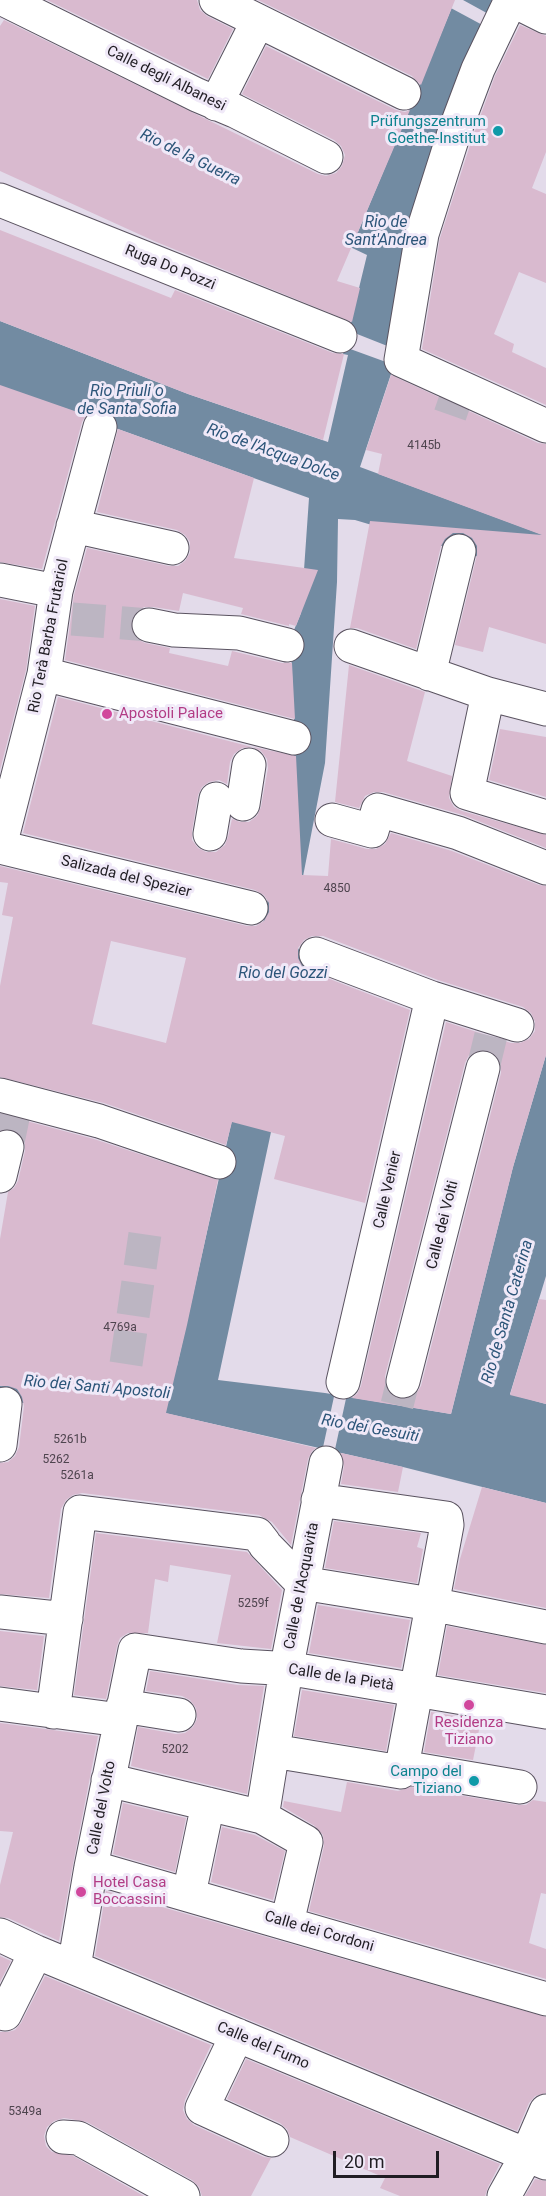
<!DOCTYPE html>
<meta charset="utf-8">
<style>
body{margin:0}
#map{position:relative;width:546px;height:2196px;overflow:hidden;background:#e3dbea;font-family:Roboto,sans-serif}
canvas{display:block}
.scale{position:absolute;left:333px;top:2151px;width:106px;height:27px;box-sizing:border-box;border:3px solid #201d23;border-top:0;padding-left:8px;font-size:18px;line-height:21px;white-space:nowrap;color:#201d23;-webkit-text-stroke:4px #f0e9f8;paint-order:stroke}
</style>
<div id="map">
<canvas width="546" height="2196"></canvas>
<div class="scale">20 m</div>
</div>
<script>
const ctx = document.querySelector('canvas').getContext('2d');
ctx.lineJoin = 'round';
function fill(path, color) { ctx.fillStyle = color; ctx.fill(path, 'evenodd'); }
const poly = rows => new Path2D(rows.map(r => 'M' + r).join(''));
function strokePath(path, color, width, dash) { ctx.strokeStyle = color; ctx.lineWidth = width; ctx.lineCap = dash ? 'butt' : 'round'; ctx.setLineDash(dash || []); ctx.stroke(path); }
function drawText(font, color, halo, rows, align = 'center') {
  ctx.font = font + ' Roboto,sans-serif'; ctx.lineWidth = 6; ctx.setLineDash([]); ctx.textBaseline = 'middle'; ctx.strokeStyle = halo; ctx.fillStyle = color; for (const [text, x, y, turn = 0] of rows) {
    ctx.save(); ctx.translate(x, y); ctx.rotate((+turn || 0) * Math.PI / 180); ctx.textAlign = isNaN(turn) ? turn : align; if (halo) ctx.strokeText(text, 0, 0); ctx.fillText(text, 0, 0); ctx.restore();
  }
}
const water = poly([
 [455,0,501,0,394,365,360,467,546,536,546,577,355,520,338,519,337,582,325,763,299,897,293,939,309,968,271,1132,218,1380,325,1393,451,1414,513,1167,546,1055,546,1276,510,1394,546,1404,546,1503,403,1467,156,1411,9,1402,0,1404,0,1353,177,1366,234,1111,256,989,264,917,285,820,295,744,291,649,292,635,301,613,309,498,118,429,87,416,0,386,0,321,188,394,328,442,348,355,343,354,367,255,346,245,211,159,358,232]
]);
const pier = poly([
 [452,0,463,0,494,17,488,28,449,7],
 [347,330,400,351,397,366,342,346],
 [335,1392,347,1394,334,1454,322,1452]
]);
const building = poly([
 [47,0,197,0,200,10,207,16,233,29,208,79],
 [258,0,455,0,421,85,412,76],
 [4,20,318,174,326,176,336,173,342,166,345,155,341,146,334,140,242,94,266,46,396,110,405,112,410,110,337,281,360,288,352,322,154,241,0,171,0,26],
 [520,25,546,36,546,152,532,188,546,194,546,283,519,272,494,334,514,344,512,352,546,368,546,405,422,349,440,238,473,136,495,76],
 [0,230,171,298,175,290,333,353,344,354,323,440,188,394,0,321],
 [391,375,538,443,546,444,546,644,489,627,483,652,455,645,477,555,477,546,472,538,463,533,453,533,445,539,441,546,416,649,357,628,350,628,370,521,542,535,378,474,382,454,366,450],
 [0,385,86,415,82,422,42,569,0,562],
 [118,429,254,478,234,558,318,570,296,626,289,624,289,626,241,614,243,608,183,593,179,611,153,607,144,607,135,613,131,622,132,632,137,639,145,643,170,648,169,653,228,666,232,651,282,663,292,663,295,719,65,660,74,595,87,548,169,566,178,566,185,561,190,553,190,542,185,535,177,530,97,512],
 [0,599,35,606,26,670,0,770],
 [349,665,425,692,407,761,452,776,449,798,454,807,462,811,546,835,546,848,463,815,383,792,374,792,365,796,359,808,335,802],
 [58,697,252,747,242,748,234,754,230,762,227,784,219,780,209,782,202,787,198,795,192,831,192,840,198,848,206,852,216,852,225,845,228,837,232,819,240,822,249,822,257,816,261,807,268,768,267,759,261,751,253,747,296,756,302,875,328,876,331,839,367,849,376,849,385,844,391,833,452,851,539,885,546,886,546,1055,513,1167,451,1414,352,1398,357,1394,361,1386,446,1022,511,1043,520,1043,529,1039,535,1031,535,1022,531,1013,523,1007,438,980,323,936,312,936,304,940,298,948,298,958,302,966,309,971,410,1010,365,1203,274,1179,285,1136,232,1122,226,1145,104,1103,0,1077,0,986,13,917,2,915,8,883,0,882,0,866,247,926,256,926,264,921,269,912,269,903,264,895,255,890,23,833],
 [111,941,186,958,166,1043,92,1024],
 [477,1050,487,1050,496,1054,501,1062,501,1073,421,1386,416,1394,409,1399,399,1399,390,1394,385,1387,385,1376,465,1063,469,1055],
 [500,729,546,737,546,797,489,780],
 [0,1114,94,1139,218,1180,187,1325,166,1413,316,1448,312,1451,308,1459,291,1545,272,1522,259,1515,82,1493,73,1495,66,1500,61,1509,49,1598,0,1594,0,1463,8,1462,15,1456,19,1447,24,1406,22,1397,17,1389,8,1386,0,1386,0,1239,8,1192,14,1188,18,1181,25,1151,25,1141,19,1133,11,1129,0,1130],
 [539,1299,546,1300,546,1404,510,1395],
 [341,1453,403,1467,398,1492,341,1484,344,1466],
 [482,1487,546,1503,546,1608,454,1589,460,1559],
 [334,1521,421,1533,417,1547,423,1549,417,1583,325,1568],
 [96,1533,247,1552,282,1590,271,1649,217,1643,231,1575,170,1565,168,1582,155,1579,148,1633,128,1633,120,1638,117,1646,106,1699,74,1695],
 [318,1605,410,1620,401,1668,309,1653],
 [447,1626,546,1645,546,1693,438,1675],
 [0,1631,44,1636,37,1690,0,1686],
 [150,1671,238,1685,264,1686,247,1794,131,1766,138,1727,176,1734,185,1733,193,1727,197,1719,196,1708,190,1700,182,1696,146,1691],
 [302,1690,394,1705,386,1751,294,1736],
 [431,1712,481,1720,473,1760,424,1752],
 [0,1723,98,1736,73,1864,59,1941,8,1918,0,1917,0,1885,13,1832,0,1831],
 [347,1782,398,1791,411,1787,517,1805,526,1805,533,1800,546,1802,546,1894,541,1893,529,1943,546,1949,546,1979,309,1911,324,1846,323,1835,315,1826,283,1807,284,1801,341,1812],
 [123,1803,186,1818,175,1872,113,1854],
 [222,1827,255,1835,285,1851,273,1900,211,1882],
 [106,1891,546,2017,546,2093,535,2096,529,2103,517,2131,95,1956],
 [0,1956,11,1961,0,1982],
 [45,1976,211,2045,185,2100,183,2110,187,2119,194,2125,264,2157,271,2158,251,2196,202,2196,199,2187,192,2180,87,2122,64,2118,54,2121,47,2127,44,2136,46,2146,52,2152,73,2156,144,2196,0,2196,0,2032,8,2032,15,2030,21,2023],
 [246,2059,500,2164,488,2187,485,2196,400,2196,380,2188,385,2178,290,2137,287,2129,280,2123,227,2099],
 [535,2179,546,2181,546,2196,525,2196]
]);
const minorTunnel = poly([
 [450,415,458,392],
 [72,619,149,625],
 [483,1068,492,1031],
 [7,1147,17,1099],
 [126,1364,146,1227],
 [397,1405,403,1381]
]);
const minor = poly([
 [216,0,404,93],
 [511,0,478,69,455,130,422,234,401,360,546,426],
 [512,0,546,17],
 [7,1,197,95,235,111,326,157],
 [216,104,258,21],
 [0,200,340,336],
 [73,526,172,548],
 [0,580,56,591],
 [149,625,174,630,239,633,287,645],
 [351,646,488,694,546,709],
 [44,674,294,738],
 [429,674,459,551],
 [488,694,467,793,546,817],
 [243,804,249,765],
 [332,820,372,831,378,810,458,833,546,868],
 [210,834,216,799],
 [0,846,44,674,56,591,100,427],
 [0,847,251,908],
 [316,954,432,998,517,1025],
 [0,1095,99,1121,219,1162],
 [0,1176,7,1147],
 [403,1381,483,1068],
 [343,1382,432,998],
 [0,1445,5,1404],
 [265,1545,302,1583,431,1604,546,1627],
 [0,1612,66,1619],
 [0,1704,120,1720],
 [123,1706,179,1715],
 [53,1712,80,1512,257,1534,264,1543],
 [273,1751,401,1772,447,1525,446,1518,318,1500],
 [402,1767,520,1787],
 [108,1780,262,1817,306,1842,287,1923],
 [262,1817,285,1676,326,1463],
 [91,1867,546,1999],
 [189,1894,208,1804],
 [0,1935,36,1952,546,2163],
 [74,1967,91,1867,135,1650,241,1666,292,1669,546,1712],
 [0,2012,5,2014,36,1952],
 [237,2035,202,2108,272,2140],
 [63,2137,78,2138,183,2196],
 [504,2196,527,2155,546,2111]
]);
const markers = [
 [498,131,6,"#0f9aa8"],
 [107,714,6,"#d1479c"],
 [469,1705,6,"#d1479c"],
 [474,1781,6,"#0f9aa8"],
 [81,1892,6,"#d1479c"]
];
const numberNames = [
 ["4145b",424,446],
 ["4850",337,889],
 ["4769a",120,1328],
 ["5261b",70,1440],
 ["5262",56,1460],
 ["5261a",77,1476],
 ["5259f",253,1604],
 ["5202",175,1750],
 ["5349a",25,2112]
];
const streetNames = [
 ["Calle degli Albanesi",166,79,26],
 ["Ruga Do Pozzi",170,268,22],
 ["Rio Terà Barba Frutariol",49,636,-79],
 ["Salizada del Spezier",126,877,14],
 ["Calle Venier",388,1190,-77],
 ["Calle dei Volti",443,1225,-76],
 ["Calle de l'Acquavita",302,1586,-79],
 ["Calle de la Pietà",341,1678,9],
 ["Calle del Volto",102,1808,-79],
 ["Calle dei Cordoni",319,1932,16],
 ["Calle del Fumo",263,2046,23]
];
const cultureNames = [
 ["Prüfungszentrum",486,122],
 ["Goethe-Institut",486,139],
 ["Campo del",462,1772],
 ["Tiziano",462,1789]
];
const hotelNames = [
 ["Apostoli Palace",119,714],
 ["Residenza",469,1723,"center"],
 ["Tiziano",469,1740,"center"],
 ["Hotel Casa",93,1883],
 ["Boccassini",93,1900]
];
const waterNames = [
 ["Rio de la Guerra",190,158,26],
 ["Rio de",386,223],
 ["Sant'Andrea",386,241],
 ["Rio Priuli o",127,392],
 ["de Santa Sofia",127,410],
 ["Rio de l'Acqua Dolce",273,453,20],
 ["Rio del Gozzi",283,974],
 ["Rio de Santa Caterina",508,1312,-74],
 ["Rio dei Santi Apostoli",97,1388,5],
 ["Rio dei Gesuiti",370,1429,10]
];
fill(water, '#728ba2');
fill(pier, '#e3dbea');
fill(building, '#d9bacf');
strokePath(minorTunnel, '#bcb5c2', 33, [33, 16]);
strokePath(minor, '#5a5360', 35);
strokePath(minor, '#fff', 33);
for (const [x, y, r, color] of markers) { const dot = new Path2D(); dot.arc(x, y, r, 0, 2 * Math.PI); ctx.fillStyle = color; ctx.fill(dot); strokePath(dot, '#f0e9f8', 2); }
drawText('12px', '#4e444e', null, numberNames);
drawText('15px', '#201d23', '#f0e9f8', streetNames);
drawText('15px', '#0d838f', '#f0e9f8', cultureNames, 'right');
drawText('15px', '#b23c85', '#f0e9f8', hotelNames, 'left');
drawText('italic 16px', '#2c5579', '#f0e9f8', waterNames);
</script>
